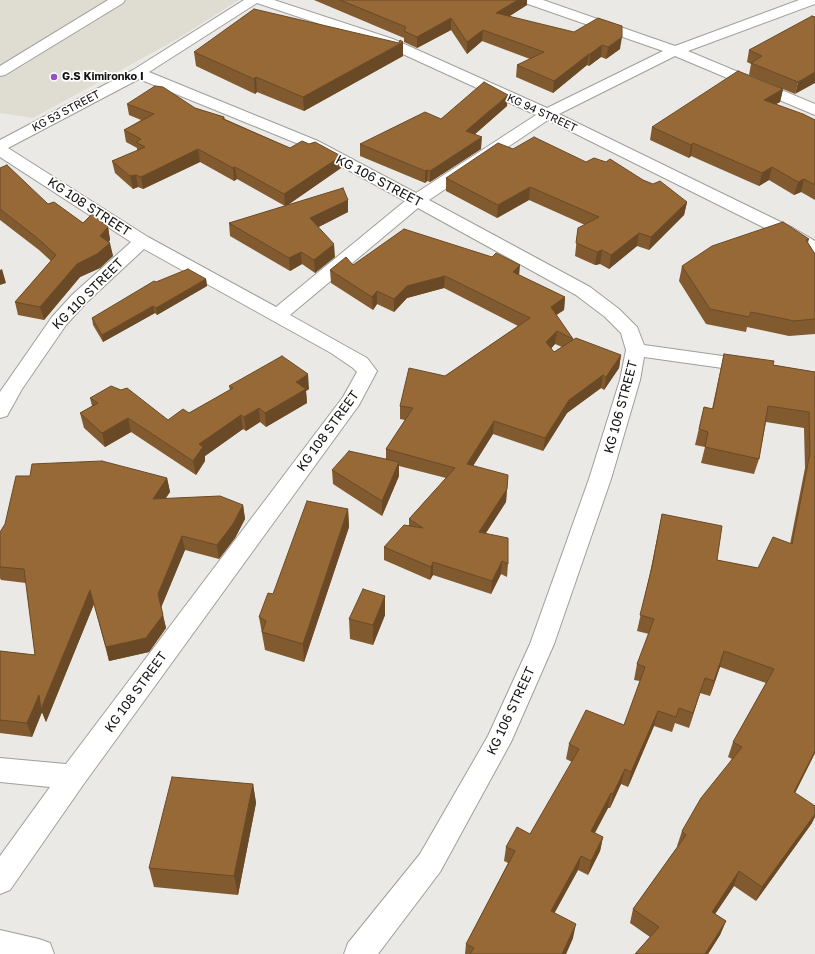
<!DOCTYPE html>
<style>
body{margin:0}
canvas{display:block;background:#eae9e5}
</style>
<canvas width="815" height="954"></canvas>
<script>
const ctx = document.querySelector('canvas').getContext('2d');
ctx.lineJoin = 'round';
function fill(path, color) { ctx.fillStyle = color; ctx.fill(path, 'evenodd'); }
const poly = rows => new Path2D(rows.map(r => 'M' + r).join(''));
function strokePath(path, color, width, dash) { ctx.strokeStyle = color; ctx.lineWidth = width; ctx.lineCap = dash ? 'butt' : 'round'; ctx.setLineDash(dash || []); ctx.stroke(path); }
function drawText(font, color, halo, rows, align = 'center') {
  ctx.font = font + ' "Golos Text",sans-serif'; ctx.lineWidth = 3.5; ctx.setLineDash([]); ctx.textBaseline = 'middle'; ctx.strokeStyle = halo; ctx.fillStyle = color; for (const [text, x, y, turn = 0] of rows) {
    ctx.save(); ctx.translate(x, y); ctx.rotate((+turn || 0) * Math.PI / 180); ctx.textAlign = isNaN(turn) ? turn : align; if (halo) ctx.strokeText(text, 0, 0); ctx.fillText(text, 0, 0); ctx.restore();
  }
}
const built = poly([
 [0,0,239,0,174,41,33,118,0,113]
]);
const minor = poly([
 [108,0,125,0,123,3,5,75,0,76,0,66,108,0],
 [244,0,274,0,393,39,547,108,663,51,525,3,523,0,543,0,675,46,799,0,815,0,815,4,688,51,815,104,815,115,675,56,559,114,793,228,815,241,815,254,809,253,781,236,548,120,429,200,590,287,619,309,637,327,644,345,751,360,758,361,761,366,758,371,751,372,644,357,640,380,611,479,554,644,511,742,440,872,378,954,344,954,348,943,420,854,488,736,530,644,589,479,620,380,626,350,621,333,605,317,576,295,418,208,290,315,367,358,377,371,359,405,83,785,10,890,0,894,0,856,50,787,0,782,0,758,66,764,343,397,357,372,353,368,331,353,144,249,86,303,66,325,22,389,7,416,0,418,0,392,52,317,72,295,131,242,0,157,0,140,133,70,244,0],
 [257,3,383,45,536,115,416,193,318,141,149,72,257,3],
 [139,79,306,147,405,201,276,307,148,237,8,148,139,79],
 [0,930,39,939,50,943,54,954,0,954,0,930]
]);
const wall = poly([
 [314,0,527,0,527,5,509,16,620,49,606,59,601,57,589,66,587,65,553,93,516,77,517,65,530,59,482,41,467,54,451,30,417,48,404,42,404,38],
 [815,17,795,94,749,75,751,64,747,62,749,50],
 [194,52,403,56,304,111,257,92,255,94,196,66],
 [783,89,780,102,776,104,815,120,815,200,801,192,794,195,769,180,759,186,691,156,689,158,650,140,652,127],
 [127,104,195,108,224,117,225,119,290,148,309,144,341,156,341,168,286,206,348,200,348,212,318,227,335,257,315,273,302,264,290,271,230,236,229,223,285,206,237,179,234,181,200,162,143,189,138,187,133,189,115,173,112,161,137,151,137,148,126,142,124,130,141,120,129,115],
 [507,106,475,134,481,149,430,182,427,181,425,183,360,156,360,144,441,119],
 [513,149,586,162,643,180,687,202,684,215,649,250,637,246,609,269,600,264,595,265,575,256,578,228,585,225,529,200,497,218,446,191,446,178],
 [0,168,48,204,83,223,108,227,110,240,109,242,113,256,100,268,80,277,44,320,18,315,15,302,51,261,39,250,0,220],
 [809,239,808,243,815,254,815,335,815,334,789,336,747,327,746,332,706,324,679,281,682,266],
 [353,265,519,275,565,297,564,310,556,315,573,339,573,340,621,355,619,368,604,390,601,388,567,413,543,451,493,434,473,466,507,488,506,502,486,533,508,564,507,577,501,574,491,594,433,575,430,580,384,560,384,547,409,525,409,519,446,478,399,466,399,476,382,516,333,484,332,470,386,459,386,449,405,420,400,419,400,406,445,376,518,326,444,288,407,298,394,312,377,304,373,310,331,283,330,270],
 [555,344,562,347,554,352,551,349],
 [206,279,207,286,157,315,155,313,103,342,93,325,92,318,156,282],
 [724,354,773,365,815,372,815,753,795,793,812,823,756,901,734,886,715,914,726,921,720,935,708,954,635,954,650,937,630,923,633,909,678,846,677,846,682,831,732,759,728,757,733,742,766,683,720,667,710,696,700,693,689,728,675,723,672,732,654,726,628,787,621,784,610,808,608,808,595,833,603,837,600,851,588,875,578,870,554,913,573,938,566,954,465,954,466,944,508,863,504,861,506,847,530,834,572,762,566,759,569,744,624,725,640,681,634,680,637,664,649,634,637,631,650,573,662,514,717,560,758,568,790,544,805,468,804,428,766,422,759,459,754,474,701,463,705,447,695,445,704,407,712,409],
 [229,386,309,389,306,391,307,403,266,427,260,422,246,431,243,429,205,456,205,461,196,475,131,432,105,447,84,428,80,413,92,406,90,398,168,420,189,413,230,390],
 [167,478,170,492,165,498,243,505,245,519,235,538,219,559,185,550,161,607,166,628,149,652,109,661,94,604,46,722,42,712,32,737,0,733,0,651,35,655,26,583,1,580,0,578,0,532],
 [348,509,349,527,304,662,265,650,259,617,273,594],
 [385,596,385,615,373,645,350,639,349,619],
 [253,784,256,803,238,895,154,887,149,868]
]);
const shadedWall = poly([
 [518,0,527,0,527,5,496,25,496,13],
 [451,18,451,30,417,48,417,37],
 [483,30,482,41,467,54,467,42],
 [622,37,620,49,606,59,608,47],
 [403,42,403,56,304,111,303,97],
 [602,45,601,57,589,66,590,54],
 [589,54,587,65,553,93,554,81],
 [815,72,815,83,795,94,798,82],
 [256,77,257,92,255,94,254,79],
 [783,89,780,102,761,112,764,100],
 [508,95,507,106,466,142,466,131],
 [482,137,481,149,430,182,430,171],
 [693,143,691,156,689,158,691,145],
 [198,149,200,162,143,189,141,177],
 [341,156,341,168,285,207,284,194],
 [235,167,237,179,234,181,233,168],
 [772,167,769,180,759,186,762,173],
 [428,170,427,181,425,183,425,171],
 [136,175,138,187,133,189,130,176],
 [804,179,801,192,794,195,798,182],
 [530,187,529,200,497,218,498,205],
 [348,200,348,212,311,231,310,218],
 [687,202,684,215,649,250,651,237],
 [108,227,110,240,103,249,100,236],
 [639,233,637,246,609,269,611,255],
 [110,243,113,256,100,268,80,277,44,320,40,307,77,264],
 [334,244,335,257,315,273,314,260],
 [602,250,600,264,595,265,597,252],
 [301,252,302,264,290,271,289,258],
 [520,265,519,277,513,272],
 [2,269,6,283,0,285,0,270],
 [445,276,444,288,407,298,394,312,394,299,407,286],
 [206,279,207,286,157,315,156,308],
 [377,291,377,304,373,310,372,297],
 [565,297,564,310,549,320,551,307],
 [153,306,155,313,103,342,102,335],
 [557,331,555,344,544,355,546,342],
 [621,355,619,368,604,390,606,377],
 [308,374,309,389,306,391,307,403,266,427,265,413,296,382],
 [603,375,601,388,567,413,543,451,545,438,569,400],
 [259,408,260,422,246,431,244,417],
 [241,415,243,429,205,456,205,461,196,475,193,461,199,444],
 [128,418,131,432,105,447,102,433],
 [494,421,493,434,466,477,467,464],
 [399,462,399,476,382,516,382,501],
 [508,475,506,502,478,545,479,532],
 [167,478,170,492,156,513,153,499],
 [243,505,245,519,235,538,219,559,217,545],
 [348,509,349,527,304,662,303,644],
 [182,536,185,550,161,608,158,594],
 [502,561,501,574,491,594,492,581],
 [433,562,433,575,430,580,431,567],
 [90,590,94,604,46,722,42,712,32,737,27,723,39,695],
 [385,596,385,615,373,645,373,625],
 [163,615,166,628,149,652,109,661,106,647],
 [724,651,720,667,710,696,714,681],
 [705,678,700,693,689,728,693,713],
 [658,711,654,726,628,787,631,772],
 [815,751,815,753,788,807,794,792],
 [625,769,621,784,610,808,613,794],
 [253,784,256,803,238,895,234,876],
 [611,793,608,808,588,845,591,831],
 [815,814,815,817,812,823,756,901,762,887],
 [603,837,600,851,588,875,591,861],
 [581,856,578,870,548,925,551,911],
 [739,871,734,886,707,926,712,912],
 [726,921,720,935,708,954,705,954],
 [576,924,573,938,566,954,562,954]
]);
const building = poly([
 [340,0,518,0,496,13,574,32,598,18,622,26,622,37,608,47,602,45,590,54,589,54,554,81,517,65,544,52,483,30,467,42,451,18,417,37,404,31,406,27,340,0],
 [254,9,399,43,400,40,403,42,303,97,256,77,254,79,194,52,254,9],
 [812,16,815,17,815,72,798,82,751,63,762,56,749,50,812,16],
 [738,71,783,89,764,100,803,114,815,120,815,185,804,179,798,182,772,167,762,173,693,143,691,145,652,127,738,71],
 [484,82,508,95,466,131,482,137,430,171,428,170,425,171,360,144,425,112,441,119,484,82],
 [155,86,163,87,195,108,224,117,223,119,290,148,302,141,309,144,315,142,341,156,284,194,235,167,233,168,198,149,141,177,136,175,130,176,112,161,145,147,136,142,141,139,124,130,154,114,127,104,155,86],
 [534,137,586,162,594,158,606,162,610,159,643,180,653,184,660,181,687,202,651,237,639,233,611,255,602,250,597,252,576,243,578,228,599,217,530,187,498,205,446,178,498,143,513,149,534,137],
 [7,165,48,204,54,202,83,223,92,214,108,227,100,236,110,243,97,254,77,264,40,307,15,302,56,255,36,237,0,209,0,168,7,165],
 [343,188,348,200,310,218,334,244,314,260,301,252,289,258,229,223,343,188],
 [783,222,809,239,806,240,815,254,815,319,794,321,751,312,749,317,710,309,682,266,712,246,783,222],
 [404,229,492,257,496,253,520,265,513,272,565,297,551,307,573,339,557,331,546,342,554,352,576,338,621,355,606,377,603,375,569,400,545,438,494,421,467,464,508,475,507,489,479,532,508,538,508,564,502,561,492,581,433,562,431,567,384,547,404,525,423,528,409,519,455,468,386,449,413,408,400,406,409,368,445,376,530,318,445,276,407,286,394,299,377,291,372,297,330,270,346,257,353,265,404,229],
 [188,269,206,279,156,308,153,306,102,335,92,318,154,281,156,282,188,269],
 [724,354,774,361,773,365,815,372,815,751,794,792,815,806,815,814,762,887,739,871,712,912,726,921,705,954,635,954,659,927,633,909,686,835,682,831,701,798,742,747,733,742,774,669,724,651,714,681,705,678,693,713,679,708,676,717,658,711,631,772,625,769,613,794,611,793,591,831,603,837,591,861,581,856,551,911,576,924,562,954,470,954,474,948,466,944,515,851,506,847,517,827,530,834,579,749,569,744,586,710,624,725,645,667,637,664,654,619,640,615,652,567,662,514,722,526,717,560,758,568,773,537,792,544,810,453,809,412,768,406,759,459,705,447,708,432,699,429,704,407,713,409,724,354],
 [282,356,308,374,296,382,306,389,265,413,259,408,244,417,241,415,199,444,203,447,193,461,128,418,102,433,80,413,98,403,90,398,111,386,121,390,127,388,168,420,183,409,189,413,233,388,229,386,282,356],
 [349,451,399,462,382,501,332,470,349,451],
 [102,461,167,478,153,499,220,496,243,505,233,524,217,545,182,536,158,594,163,615,146,638,106,647,90,590,41,709,39,695,27,723,0,720,0,651,35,655,24,569,0,567,0,532,5,524,16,476,30,476,32,464,102,461],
 [307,501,348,509,303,644,262,632,266,621,259,617,268,593,273,594,307,501],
 [363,589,385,596,373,625,349,619,363,589],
 [172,777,253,784,234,876,149,868,172,777]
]);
const markers = [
 [54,77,4,"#9551c5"]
];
const farPoinames = [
 ["G.S Kimironko I",62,77]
];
const farStreetnames = [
 ["KG 53 STREET",66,111,-28],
 ["KG 94 STREET",542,113,25]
];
const streetNames = [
 ["KG 106 STREET",379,181,28],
 ["KG 108 STREET",89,207,33],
 ["KG 110 STREET",88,294,-45],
 ["KG 106 STREET",621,407,-75],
 ["KG 108 STREET",328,431,-54],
 ["KG 108 STREET",136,692,-54],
 ["KG 106 STREET",511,711,-65]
];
fill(built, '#dfddd1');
strokePath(minor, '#9f9e9a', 2);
fill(minor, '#fff');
fill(wall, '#825a2f');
fill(shadedWall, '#6a4a26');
fill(building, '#976937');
strokePath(building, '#6a4a26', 1);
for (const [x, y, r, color] of markers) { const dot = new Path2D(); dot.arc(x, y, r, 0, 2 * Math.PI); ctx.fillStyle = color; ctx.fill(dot); strokePath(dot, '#fff', 1.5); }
drawText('bold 11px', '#141312', '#fff', farPoinames, 'left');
drawText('11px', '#141312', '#fff', farStreetnames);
drawText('13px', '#141312', '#fff', streetNames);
</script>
